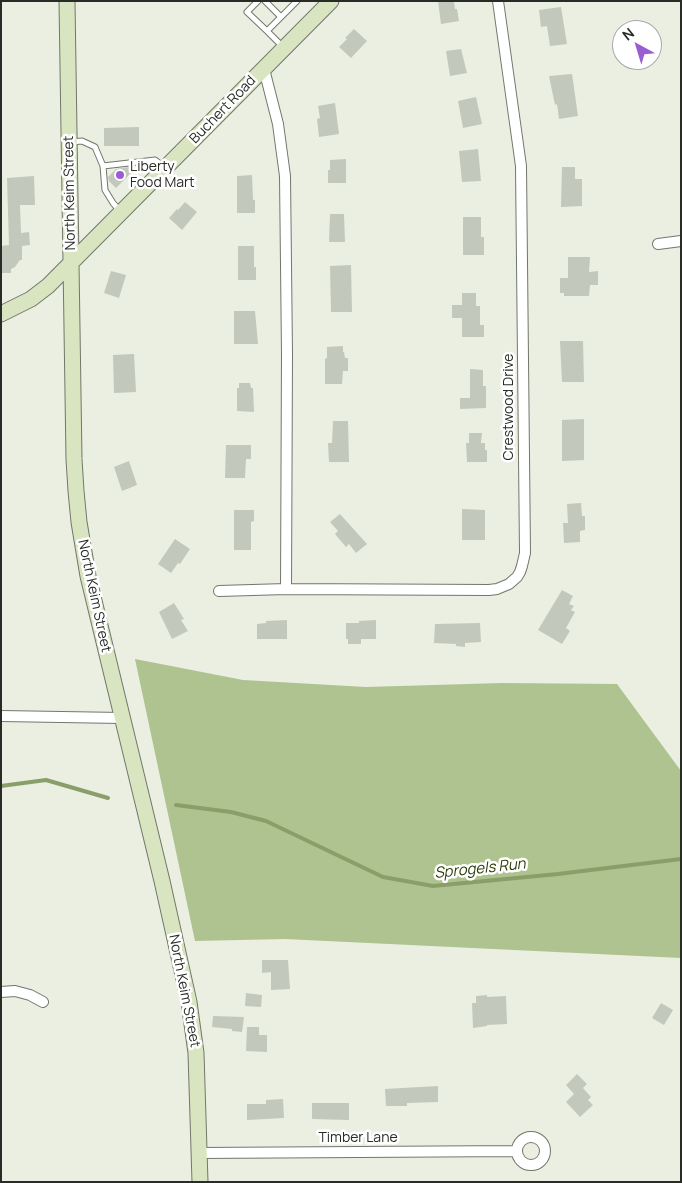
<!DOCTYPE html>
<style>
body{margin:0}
#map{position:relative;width:682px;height:1183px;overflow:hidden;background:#eaefe2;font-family:Manrope,sans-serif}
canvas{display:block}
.frame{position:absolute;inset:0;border:2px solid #292b26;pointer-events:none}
.north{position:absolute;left:612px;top:20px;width:50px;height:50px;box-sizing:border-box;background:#fff;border:1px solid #a9aaa8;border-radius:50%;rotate:321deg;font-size:14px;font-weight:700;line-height:20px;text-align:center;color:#292b26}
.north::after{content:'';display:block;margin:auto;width:18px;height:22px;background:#9a5cd3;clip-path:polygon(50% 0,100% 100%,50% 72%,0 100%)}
</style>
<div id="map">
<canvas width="682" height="1183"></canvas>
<div class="frame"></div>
<div class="north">N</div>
</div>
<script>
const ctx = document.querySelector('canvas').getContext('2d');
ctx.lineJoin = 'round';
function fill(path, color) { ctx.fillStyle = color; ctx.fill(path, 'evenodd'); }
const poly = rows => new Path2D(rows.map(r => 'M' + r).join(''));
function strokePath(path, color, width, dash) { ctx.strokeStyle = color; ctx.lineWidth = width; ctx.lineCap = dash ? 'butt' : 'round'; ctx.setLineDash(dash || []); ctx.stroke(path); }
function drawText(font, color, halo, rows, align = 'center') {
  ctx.font = font + ' Manrope,sans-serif'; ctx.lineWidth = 5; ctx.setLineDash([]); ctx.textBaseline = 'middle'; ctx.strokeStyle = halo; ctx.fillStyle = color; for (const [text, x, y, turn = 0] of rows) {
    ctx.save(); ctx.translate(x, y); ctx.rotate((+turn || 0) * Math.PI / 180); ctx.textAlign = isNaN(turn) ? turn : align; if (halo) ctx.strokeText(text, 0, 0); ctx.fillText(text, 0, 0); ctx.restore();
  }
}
const green = poly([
 [135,659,243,680,366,687,502,683,617,684,681,771,681,958,285,939,195,941]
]);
const stream = poly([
 [1,786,46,780,108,798],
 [176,805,231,812,266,821,383,877,433,886,558,874,681,859]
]);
const building = poly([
 [438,1,454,1,455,9,457,9,459,21,441,24],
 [561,7,567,44,550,46,547,26,541,27,539,10],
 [354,29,367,41,351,58,339,47,347,39,345,38],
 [461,49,467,73,450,76,446,51],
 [572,74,578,116,559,119,557,104,555,105,549,76],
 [476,97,482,124,463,128,458,101],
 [335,103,339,134,319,137,317,119,320,118,318,106],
 [139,127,139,146,104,146,104,128],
 [478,149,481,181,462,182,459,151],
 [346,159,346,183,328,183,328,170,330,170,330,160],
 [129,167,133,171,116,188,109,181,108,177,116,169],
 [562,167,575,167,575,179,582,179,582,206,561,207],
 [252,175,253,200,255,200,255,213,237,213,237,176],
 [34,176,35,205,20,205,21,233,29,232,30,245,22,246,22,260,20,260,15,267,11,269,11,273,1,273,1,246,9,245,7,178],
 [185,202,197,212,182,230,169,218,177,209,178,210],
 [330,214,344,214,345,242,329,242],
 [463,217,481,217,481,237,484,237,484,255,463,255],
 [238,246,254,246,254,267,256,267,256,280,238,280],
 [568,257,590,257,589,272,598,271,598,285,590,285,589,296,564,296,564,293,560,293,560,278,568,278],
 [351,265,352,312,331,312,330,266],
 [111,271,126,275,119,298,104,293],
 [462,293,476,293,476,306,480,306,480,325,484,325,484,337,462,337,462,318,452,318,452,305,462,305],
 [234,311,255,311,258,344,234,344],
 [560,341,583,341,584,382,562,382],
 [343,346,343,352,344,352,345,358,348,358,348,371,343,371,342,384,325,384,325,359,327,358,327,347],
 [134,354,136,392,114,393,113,355],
 [470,369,483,370,483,386,486,386,486,408,460,409,460,398,470,398],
 [239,383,250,383,251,388,253,388,254,412,237,411,237,388,239,388],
 [584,419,584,460,562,461,562,420],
 [333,421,348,421,349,462,329,462,328,443,332,443],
 [469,433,482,433,481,443,485,443,485,450,487,450,487,462,467,462,466,443,469,443],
 [226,445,251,445,251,459,246,459,245,478,225,478],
 [129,461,137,485,122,491,114,467],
 [581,503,582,516,585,516,585,530,580,531,580,542,564,543,563,523,568,523,567,504],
 [462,509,485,510,485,540,462,540],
 [234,510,254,510,254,521,251,522,251,550,234,550],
 [340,514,367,544,356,553,349,544,346,547,335,534,338,531,330,522],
 [175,539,190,549,180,564,178,563,171,573,158,564],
 [562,590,573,596,569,604,574,606,571,610,575,612,566,628,570,631,562,644,538,630],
 [174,603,184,619,181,620,188,631,172,639,159,612],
 [287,620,287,639,257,639,257,624,266,623,266,621],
 [376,620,376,639,361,639,361,644,348,644,348,639,346,639,346,623,359,623,359,621],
 [480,623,481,642,465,643,465,647,456,646,456,644,434,643,435,624],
 [262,960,288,960,290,989,271,990,271,972,262,973],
 [246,993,262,995,261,1007,245,1006],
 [487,995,487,997,506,996,507,1024,487,1025,487,1026,473,1028,472,1003,476,1003,476,996],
 [661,1003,673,1010,664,1025,652,1018],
 [213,1016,244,1017,242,1032,232,1031,232,1029,212,1027],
 [247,1027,259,1027,259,1035,267,1035,267,1052,246,1051],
 [577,1074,587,1084,583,1088,591,1097,588,1100,593,1105,580,1117,566,1102,574,1094,566,1085],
 [438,1086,438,1102,407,1103,407,1106,386,1106,385,1089],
 [283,1099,284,1118,247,1120,247,1104,266,1104,266,1100],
 [312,1103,349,1103,349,1120,312,1119]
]);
const lane = poly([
 [258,1,247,12,267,31,297,1],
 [265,1,281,17],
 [267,31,283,47],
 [70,142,82,141,95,147,103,166,155,160,164,167],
 [103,166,105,190,113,203,120,211]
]);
const street = poly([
 [264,69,278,124,285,176,287,354,286,589],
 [658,244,681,241],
 [219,591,286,589,489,590,497,589,509,584,517,577,520,572,522,566,525,553,521,166,498,1],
 [1,716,122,718],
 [1,992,15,991,30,995,43,1002],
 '517 1151a14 14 0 1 1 28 0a14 14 0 1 1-28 0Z',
 [199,1153,517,1151]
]);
const secondary = poly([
 [67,1,74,459,76,491,79,522,88,576,162,881,189,1002,196,1053,200,1182],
 [1,314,31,299,48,286,331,1]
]);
const markers = [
 [120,175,5,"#9a5cd3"]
];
const streetNames = [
 ["Buchert Road",223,110,-46],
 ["North Keim Street",70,193,-91],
 ["Crestwood Drive",509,407,-90],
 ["North Keim Street",94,596,78],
 ["North Keim Street",184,991,79],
 ["Timber Lane",358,1138]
];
const poiNames = [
 ["Liberty",130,167],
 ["Food Mart",130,183]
];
const waterNames = [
 ["Sprogels Run",480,869,-6]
];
fill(green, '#aec38f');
strokePath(stream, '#8a9e69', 4);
fill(building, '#c2c8bb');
strokePath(lane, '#72776b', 7);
strokePath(street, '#72776b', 12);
strokePath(secondary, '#72776b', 17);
strokePath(lane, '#fff', 5);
strokePath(street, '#fff', 10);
strokePath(secondary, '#d9e5c0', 15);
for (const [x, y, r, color] of markers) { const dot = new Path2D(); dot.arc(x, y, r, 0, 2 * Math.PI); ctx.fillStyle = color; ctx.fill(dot); strokePath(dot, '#fff', 2); }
drawText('14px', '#292b26', '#fff', streetNames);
drawText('14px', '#292b26', '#fff', poiNames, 'left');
drawText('italic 15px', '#2a3b03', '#fff', waterNames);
</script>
